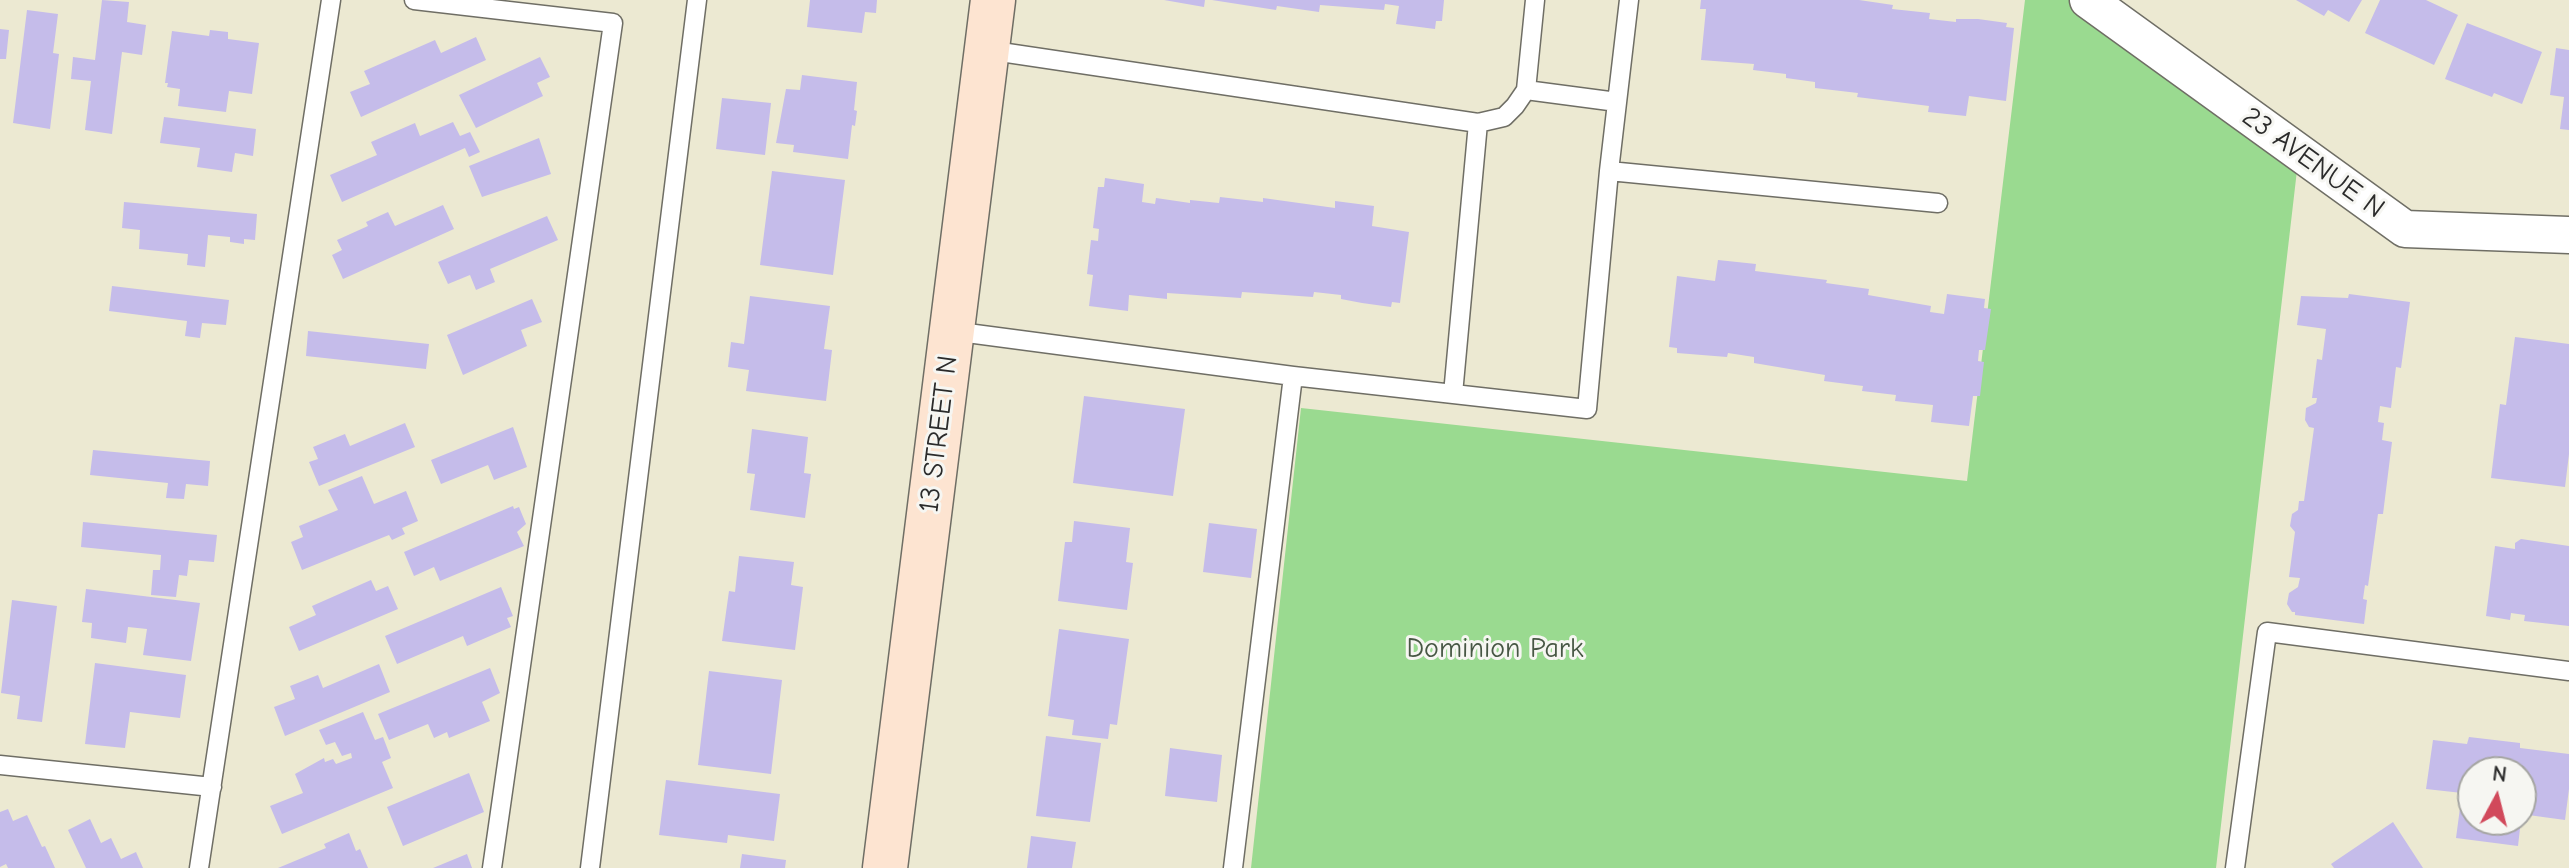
<!DOCTYPE html>
<style>
body{margin:0}
#map{position:relative;width:2569px;height:868px;overflow:hidden;background:#ece9d2;font-family:"Comic Neue",sans-serif}
canvas{display:block}
.north{position:absolute;left:2457px;top:756px;width:80px;height:80px;box-sizing:border-box;background:#f6f6f2;border:2px solid #a5a5a2;border-radius:50%;rotate:7deg;font-size:22px;font-weight:700;line-height:32px;text-align:center;color:#2b2b2b}
.north::after{content:'';display:block;margin:auto;width:28px;height:36px;background:#d1495b;clip-path:polygon(50% 0,100% 100%,50% 72%,0 100%)}
</style>
<div id="map">
<canvas width="2569" height="868"></canvas>
<div class="north">N</div>
</div>
<script>
const ctx = document.querySelector('canvas').getContext('2d');
ctx.lineJoin = 'round';
function fill(path, color) { ctx.fillStyle = color; ctx.fill(path, 'evenodd'); }
const poly = rows => new Path2D(rows.map(r => 'M' + r).join(''));
function strokePath(path, color, width, dash) { ctx.strokeStyle = color; ctx.lineWidth = width; ctx.lineCap = dash ? 'butt' : 'round'; ctx.setLineDash(dash || []); ctx.stroke(path); }
function drawText(font, color, halo, rows, align = 'center') {
  ctx.font = font + ' "Comic Neue",sans-serif'; ctx.lineWidth = 6; ctx.setLineDash([]); ctx.textBaseline = 'middle'; ctx.strokeStyle = halo; ctx.fillStyle = color; for (const [text, x, y, turn = 0] of rows) {
    ctx.save(); ctx.translate(x, y); ctx.rotate((+turn || 0) * Math.PI / 180); ctx.textAlign = isNaN(turn) ? turn : align; if (halo) ctx.strokeText(text, 0, 0); ctx.fillText(text, 0, 0); ctx.restore();
  }
}
const green = poly([
 [2025,0,2088,0,2299,153,2216,868,1251,868,1301,408,1967,481]
]);
const building = poly([
 [102,0,129,2,127,22,146,25,142,55,122,52,112,134,85,130,91,81,71,79,73,57,95,60],
 [810,0,877,0,876,13,865,12,862,33,807,27],
 [1164,0,1205,0,1204,7],
 [1212,0,1444,0,1442,21,1436,21,1435,29,1396,24,1399,6,1385,4,1384,10,1320,5,1319,12,1277,6,1276,10],
 [1701,0,1859,0,1893,5,1892,9,1930,13,1929,19,1956,22,1956,19,1978,19,2007,23,2006,27,2014,28,2006,101,1969,96,1966,116,1928,112,1929,106,1857,97,1858,93,1815,88,1815,82,1786,78,1786,74,1753,70,1754,64,1701,60,1706,9,1700,9],
 [2296,0,2362,0,2349,22,2328,10,2324,16],
 [2380,0,2426,0,2458,15,2434,65,2365,33],
 [27,10,58,14,53,53,59,54,50,129,13,123],
 [2467,23,2542,52,2522,104,2494,93,2492,97,2445,79],
 [0,29,9,30,6,59,0,59],
 [210,30,228,32,228,39,259,43,252,94,229,91,226,112,178,106,180,89,167,87,168,83,165,83,172,31,209,36],
 [476,37,486,60,361,117,350,92,370,84,364,71,435,40,441,53],
 [2556,48,2569,50,2569,130,2560,129,2564,97,2550,95],
 [540,57,550,77,537,83,543,96,476,128,459,95],
 [802,75,857,82,854,110,857,111,855,126,852,125,848,159,793,152,794,145,776,143,786,89,800,90],
 [722,98,771,103,765,155,716,149],
 [164,117,256,129,253,156,235,153,232,172,197,167,200,148,160,143],
 [453,122,460,136,470,132,480,152,469,157,465,148,342,202,330,175,377,155,371,142,415,123,420,136],
 [539,138,551,174,482,197,469,166],
 [772,171,845,180,833,275,760,265],
 [1105,178,1144,184,1142,202,1155,204,1156,198,1190,203,1190,200,1219,203,1220,197,1263,202,1263,198,1335,208,1335,201,1374,206,1372,226,1409,232,1400,303,1392,302,1391,307,1362,303,1341,299,1341,295,1314,292,1313,297,1242,292,1241,298,1167,293,1167,299,1129,295,1128,311,1089,306,1093,275,1087,274,1091,240,1098,241,1099,229,1093,228,1098,187,1104,187],
 [124,202,257,214,255,240,244,239,244,244,230,242,230,237,208,235,205,267,187,265,188,254,139,249,140,230,122,228],
 [443,205,454,229,343,279,332,255,342,250,337,240,368,226,366,222,388,212,395,226],
 [547,216,558,240,490,269,495,282,476,290,470,275,448,284,438,262],
 [1718,260,1756,264,1755,271,1827,280,1826,283,1869,289,1868,295,1931,306,1930,312,1944,314,1947,294,1985,299,1984,308,1991,309,1985,350,1979,350,1978,361,1984,362,1980,396,1973,396,1969,426,1931,422,1933,405,1895,401,1896,395,1862,391,1863,386,1824,381,1825,375,1754,363,1754,357,1728,353,1727,357,1677,353,1677,348,1669,347,1677,276,1715,281],
 [112,286,229,300,226,325,202,323,200,338,185,336,187,321,109,311],
 [2349,294,2410,302,2401,368,2396,367,2391,408,2380,406,2378,422,2384,423,2382,440,2392,442,2383,514,2378,514,2368,586,2365,585,2363,599,2367,600,2364,624,2295,615,2295,612,2292,612,2287,604,2289,593,2298,587,2300,578,2289,577,2295,532,2290,526,2292,514,2298,510,2299,501,2304,501,2314,428,2309,427,2305,420,2306,408,2316,403,2317,398,2312,398,2317,359,2322,360,2326,329,2297,325,2301,296,2348,298],
 [750,296,830,306,824,349,832,350,826,401,746,391,749,370,728,367,731,342,744,344],
 [532,299,542,322,521,330,527,346,463,375,447,335],
 [308,331,429,344,426,369,306,356],
 [2515,337,2569,344,2569,454,2565,487,2491,478,2500,404,2506,405],
 [1084,396,1185,409,1173,496,1073,483],
 [405,423,415,447,319,486,309,462,318,459,313,447,345,434,350,446],
 [513,427,527,467,494,480,488,465,441,484,431,460],
 [752,429,808,437,804,473,811,474,805,518,750,510,755,474,747,473],
 [93,450,210,461,208,486,186,484,184,499,166,498,168,483,90,475],
 [362,476,374,504,406,491,418,521,402,528,405,534,392,540,389,535,302,570,291,542,303,537,299,526,338,510,328,490],
 [513,506,514,509,519,507,526,524,517,532,524,546,440,581,434,567,414,576,404,552],
 [1074,521,1130,528,1126,562,1133,563,1127,610,1058,601,1065,542,1072,542],
 [83,522,217,535,214,562,189,560,187,576,179,575,176,597,151,595,153,570,160,570,161,555,81,547],
 [1209,523,1257,529,1251,578,1203,572],
 [2521,539,2569,546,2569,626,2524,621,2525,615,2511,613,2510,620,2486,616,2495,546,2515,549,2515,543],
 [739,556,794,562,791,585,803,587,795,650,722,641,729,591,735,592],
 [371,580,376,591,388,586,398,609,299,651,289,627,316,615,312,606],
 [501,587,513,616,507,618,511,627,467,646,463,636,397,664,385,636],
 [86,589,200,603,191,661,143,655,147,629,128,627,126,643,91,638,92,623,82,622],
 [12,600,57,606,42,722,17,719,20,696,1,693],
 [1059,629,1129,639,1117,725,1110,724,1108,739,1072,735,1074,720,1048,716],
 [95,663,186,675,180,718,130,712,125,748,85,744],
 [379,664,390,692,285,736,274,707,295,699,290,686,318,675,323,688],
 [490,668,500,693,482,702,490,721,449,738,447,732,434,738,428,724,389,740,378,714],
 [709,671,782,680,771,774,698,765],
 [363,712,375,740,383,737,391,758,382,762,393,788,282,834,270,806,303,793,295,774,324,758,325,762,333,759,336,764,352,758,351,753,342,756,335,742,326,745,319,730],
 [1046,736,1101,743,1090,822,1036,816],
 [2469,737,2520,743,2520,748,2569,754,2569,789,2565,820,2521,814,2521,772,2473,772,2473,820,2521,820,2518,846,2456,838,2462,793,2426,789,2433,740,2467,744],
 [1170,748,1222,755,1217,802,1165,796],
 [469,773,484,812,403,846,387,807],
 [666,780,780,794,774,841,728,835,727,843,659,835],
 [8,809,13,821,27,815,42,847,45,846,55,868,8,868,6,864,0,867,0,812],
 [90,819,101,843,111,838,121,859,136,852,143,868,86,868,68,830],
 [2393,822,2423,868,2334,868,2331,864],
 [349,833,356,851,360,849,368,868,278,868,326,848,324,844],
 [1031,836,1076,842,1072,868,1027,868],
 [467,854,472,868,433,868],
 [742,854,786,860,785,868,740,868]
]);
const lane = poly([
 [414,0,613,23,492,868],
 [987,50,1478,123,1504,117,1515,106,1526,90,1535,0],
 [1526,90,1617,102],
 [1609,171,1938,203],
 [952,331,1293,376,1587,409,1609,171,1629,0],
 [1453,394,1478,123],
 [0,765,212,787],
 [199,868,331,0],
 [590,868,697,0],
 [1233,868,1293,376],
 [2235,868,2267,632,2569,671]
]);
const street = poly([
 [2088,0,2405,229,2569,235]
]);
const secondary = poly([
 [885,868,993,0]
]);
const streetNames = [
 ["23 AVENUE N",2313,163,36],
 ["13 STREET N",939,434,-83]
];
const parkNames = [
 ["Dominion Park",1495,649]
];
fill(green, '#9ada90');
fill(building, '#c5bcea');
strokePath(lane, '#6f6e65', 21);
strokePath(street, '#6f6e65', 39);
strokePath(secondary, '#6f6e65', 47);
strokePath(lane, '#fff', 18);
strokePath(street, '#fff', 36);
strokePath(secondary, '#fde4d1', 44);
drawText('28px', '#2b2b2b', '#f6f6f2', streetNames);
drawText('28px', '#475744', '#f6f6f2', parkNames);
</script>
